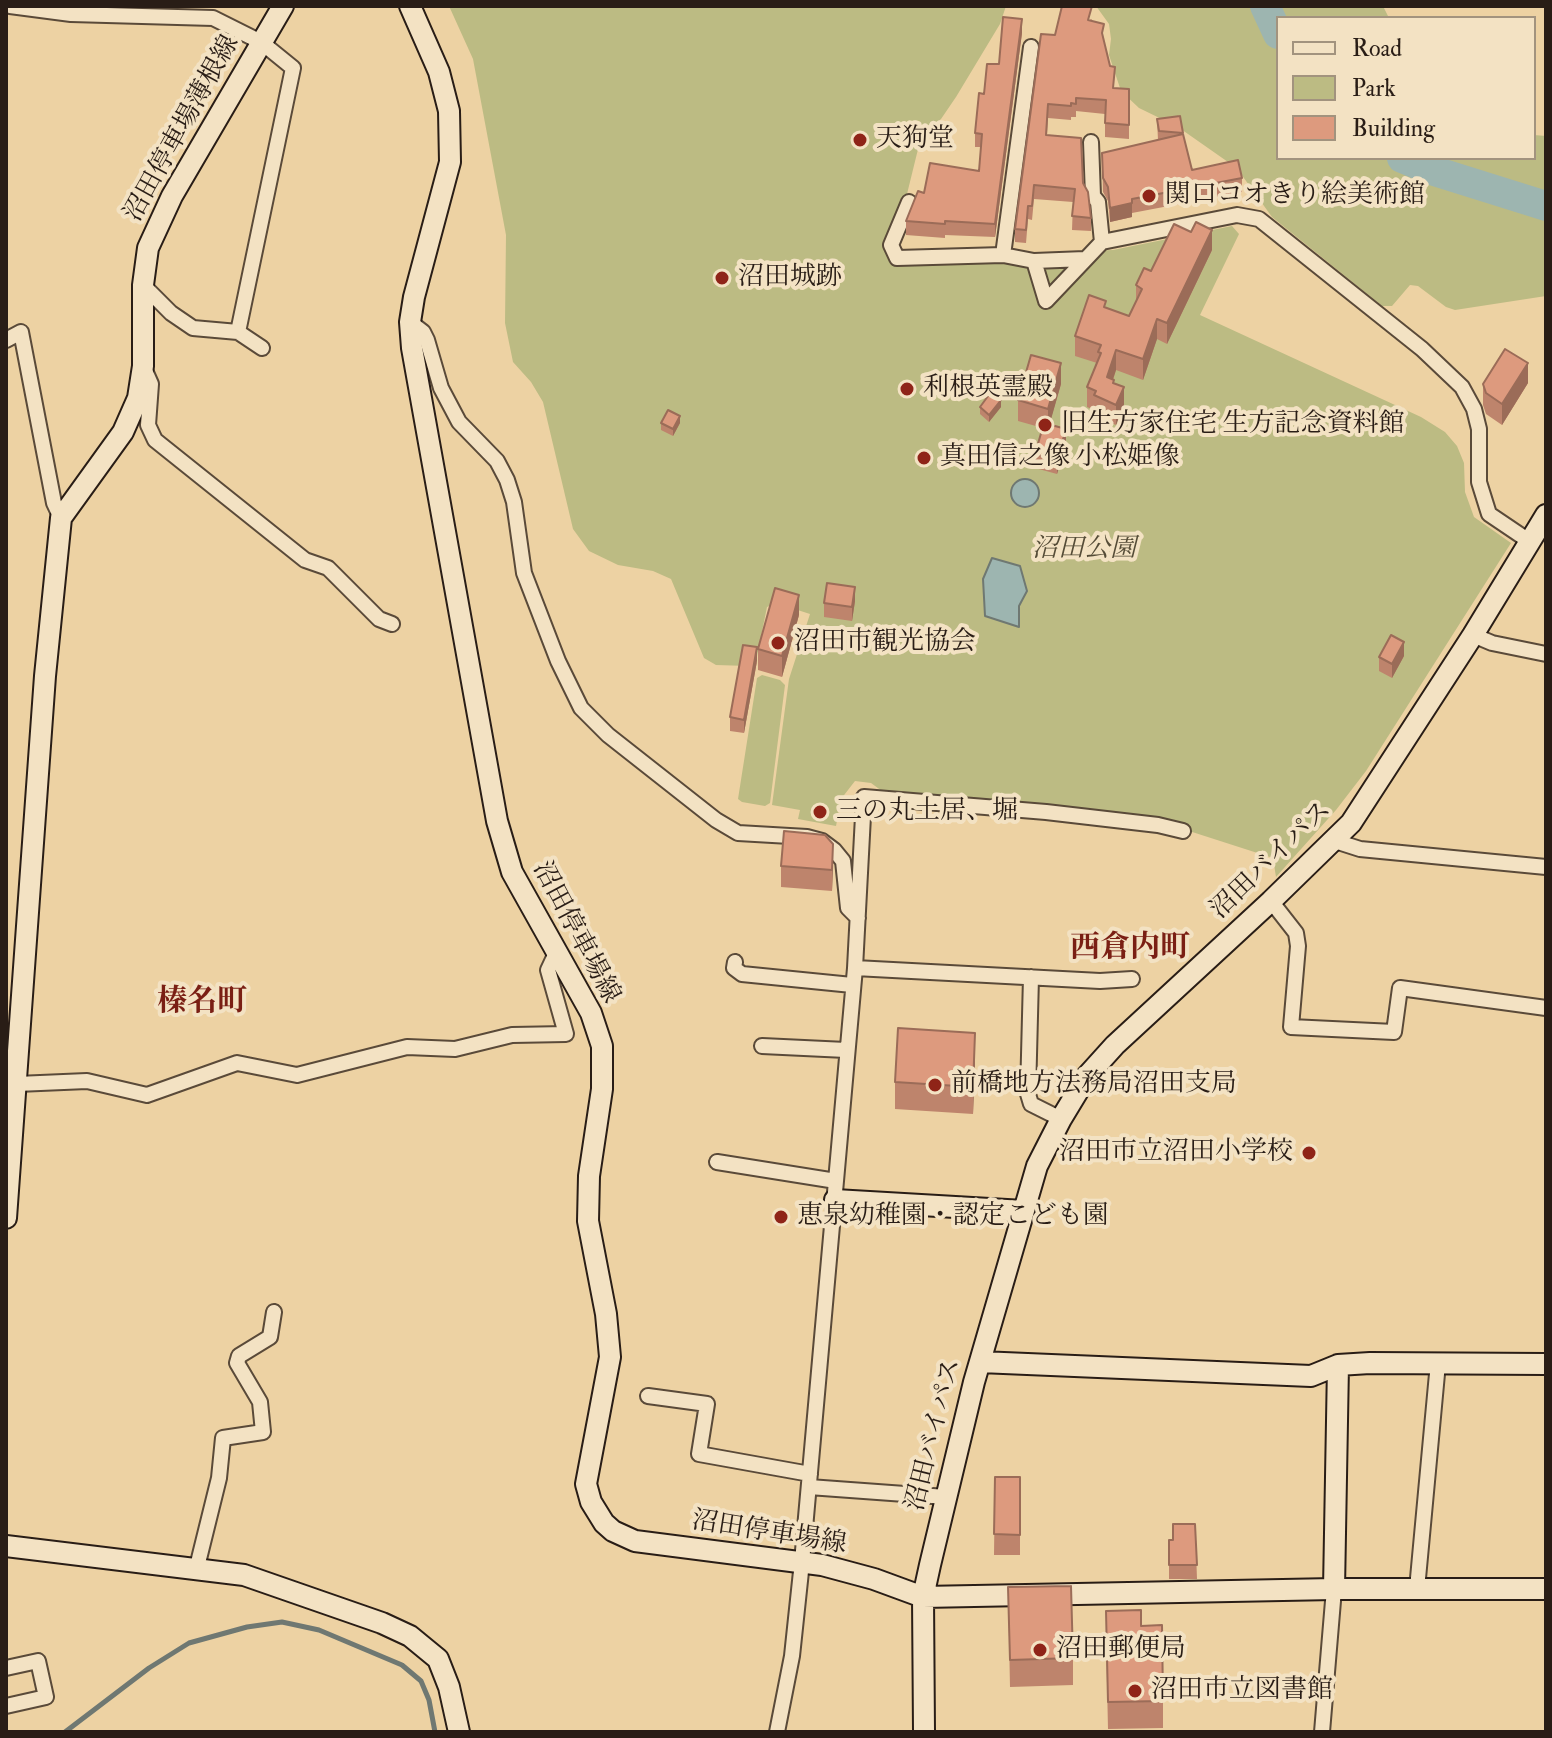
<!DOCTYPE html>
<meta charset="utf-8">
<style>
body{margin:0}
#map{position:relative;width:1552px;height:1738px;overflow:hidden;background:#edd2a3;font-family:"IM FELL Double Pica",serif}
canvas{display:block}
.frame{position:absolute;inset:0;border:8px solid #291d16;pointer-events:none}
.legend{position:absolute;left:1276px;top:16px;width:260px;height:144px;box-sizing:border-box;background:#f3e2c3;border:2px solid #a2937e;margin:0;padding:10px 14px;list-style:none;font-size:24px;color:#291d16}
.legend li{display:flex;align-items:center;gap:16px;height:40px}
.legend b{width:40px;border:2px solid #a2937e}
</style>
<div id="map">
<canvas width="1552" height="1738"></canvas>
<div class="frame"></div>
<ul class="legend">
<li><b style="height:10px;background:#f3e2c3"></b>Road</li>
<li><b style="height:22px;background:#bcbb83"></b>Park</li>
<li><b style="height:22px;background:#dd9a7e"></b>Building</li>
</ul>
</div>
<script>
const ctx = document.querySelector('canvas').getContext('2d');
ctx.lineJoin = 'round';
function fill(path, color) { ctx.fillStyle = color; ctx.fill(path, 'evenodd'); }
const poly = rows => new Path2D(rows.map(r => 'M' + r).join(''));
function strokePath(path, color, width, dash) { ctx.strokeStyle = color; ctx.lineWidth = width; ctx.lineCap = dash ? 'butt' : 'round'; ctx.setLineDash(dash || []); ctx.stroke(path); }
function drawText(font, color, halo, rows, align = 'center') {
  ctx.font = font + ' "IM FELL Double Pica","Noto Serif JP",serif'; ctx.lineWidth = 8; ctx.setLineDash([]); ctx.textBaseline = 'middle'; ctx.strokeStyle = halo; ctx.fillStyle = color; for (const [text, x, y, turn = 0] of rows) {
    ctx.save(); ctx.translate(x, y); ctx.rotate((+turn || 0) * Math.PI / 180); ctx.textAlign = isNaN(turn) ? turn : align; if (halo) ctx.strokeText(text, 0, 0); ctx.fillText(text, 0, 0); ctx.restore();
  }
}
const green = poly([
 [449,6,1006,6,1000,24,956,97,941,119,921,137,907,194,889,244,914,257,1113,250,1232,226,1239,234,1200,315,1421,417,1445,432,1457,446,1464,463,1465,492,1474,517,1511,543,1366,771,1336,810,1276,877,1273,858,1186,830,886,794,871,783,855,781,841,799,836,826,798,819,800,810,772,805,789,679,810,614,776,603,767,607,757,656,748,666,716,665,704,658,671,579,653,571,618,565,589,551,573,529,543,402,531,382,513,362,505,323,506,235,473,59],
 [1096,6,1383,6,1389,18,1278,18,1278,158,1534,158,1534,135,1546,136,1546,296,1455,310,1446,307,1418,286,1410,285,1392,306,1382,306,1272,217,1241,174,1228,162,1178,127,1139,108,1121,91,1109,55,1111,39,1109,24],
 [762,675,780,680,785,685,770,803,765,806,742,802,738,799,757,678]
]);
const water = poly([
 '1011 493a14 14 0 1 1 28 0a14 14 0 1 1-28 0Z',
 [992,558,1020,566,1027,591,1019,606,1019,627,985,616,983,579,992,558]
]);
const stream = poly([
 [65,1732,149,1668,189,1643,247,1627,282,1622,319,1630,402,1665,421,1681,429,1700,435,1732]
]);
const river = poly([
 [1265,6,1278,34],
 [1402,158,1431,170,1546,206]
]);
const street = poly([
 [10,6,71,14,213,18,261,42,293,68,238,332],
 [1091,142,1093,196,1098,202,1102,242],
 [909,202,891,245,897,258,1003,255,1034,261],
 [1003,255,1031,47],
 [143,285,171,313,193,328,238,332,262,348],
 [1046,301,1102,242,1237,215,1259,219,1422,349,1462,387,1474,409,1479,429,1479,482,1489,514,1529,541],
 [1046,301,1034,261,1085,259],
 [410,322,423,332,427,340,441,388,459,422,497,461,507,480,514,502,524,573,558,661,581,708,608,735,716,820,738,833,807,837,822,841,834,850,843,861,848,908,858,918],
 [6,340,21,332,54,503,61,518],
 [143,366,151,384,148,425,155,440,305,560,328,568,379,619,392,624],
 [1473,635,1492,643,1546,654],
 [1335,841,1360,849,1546,867],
 [1271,901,1296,933,1298,946,1291,1027,1394,1032,1400,988,1546,1008],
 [735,962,734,968,742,974,852,985],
 [855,968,1100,981,1132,979],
 [1031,977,1028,1094,1031,1104,1061,1119],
 [762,1046,846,1050],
 [6,1082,17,1084,87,1081,147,1095,237,1063,297,1075,407,1047,455,1049,512,1035,566,1034,548,970,556,953],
 [717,1162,836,1181],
 [648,1396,707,1404,699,1454,810,1474],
 [809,1487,946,1497],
 [196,1571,219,1478,223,1438,263,1432,260,1402,237,1363,239,1356,270,1337,274,1312],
 [1417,1589,1438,1363],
 [6,1668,38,1661,46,1697,6,1706],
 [777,1732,792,1656,802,1562,855,968,864,797,1046,812,1158,825,1183,831],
 [1322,1732,1334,1589]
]);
const secondary = poly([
 [410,6,439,72,449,111,450,162,414,297,410,322,412,348,497,821,512,872,591,1013,602,1046,602,1089,589,1176,588,1221,606,1314,610,1357,586,1484,591,1502,604,1523,613,1531,635,1541,822,1565,874,1579,923,1597,1334,1589,1546,1589],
 [835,1200,1024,1211],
 [6,1218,45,676,61,518,123,432,138,398,143,366,143,285,148,248,172,196,283,6],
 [980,1362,1311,1376,1338,1365,1370,1363,1546,1364],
 [6,1546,244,1575,382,1623,410,1636,438,1659,449,1687,459,1732],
 [1334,1589,1338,1365],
 [924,1732,923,1597,930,1565,974,1382,1037,1166,1061,1119,1087,1076,1115,1045,1271,901,1351,823,1473,635,1546,515]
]);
const wall = poly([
 [1092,19,1091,21,1104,38,1103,40,1114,88,1129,89,1129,139,1105,137,1105,114,1076,111,1076,117,1071,117,1071,120,1048,118,1047,135,1083,183,1091,218,1091,231,1072,230,1073,202,1034,199,1032,220,1028,219,1026,243,1015,242,1015,229,1055,35],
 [1022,33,995,237,945,235,945,238,906,235,906,221,924,193,979,171,981,147,975,147,975,133,984,94,999,64],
 [1157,119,1183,134,1192,170,1242,178,1242,192,1132,213,1132,217,1110,222,1108,201,1103,192,1102,153,1158,140],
 [1212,250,1167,344,1157,339,1143,380,1116,370,1113,380,1124,407,1116,425,1094,416,1094,410,1087,407,1087,387,1097,363,1075,356,1075,336,1106,308,1129,316,1136,303,1136,285,1151,271],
 [1528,383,1502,425,1486,414,1483,405,1483,384],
 [1061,384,1049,425,1066,443,1057,474,1035,468,1035,454,1043,428,1018,421,1018,400],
 [980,407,1001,407,989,422,980,414],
 [661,423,680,423,673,436,661,430],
 [855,601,852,621,824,617,824,603],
 [799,615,782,677,758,670,758,649],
 [1404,656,1392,678,1379,671,1379,657],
 [757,661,744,733,730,731,730,717],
 [833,865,832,891,781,887,781,866],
 [975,1061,973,1114,895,1109,895,1082],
 [995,1477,1020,1477,1020,1555,994,1555],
 [1195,1524,1197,1579,1169,1579,1169,1540,1173,1540],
 [1008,1587,1073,1658,1073,1685,1010,1687],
 [1141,1626,1163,1701,1163,1728,1108,1729,1106,1638]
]);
const shadedWall = poly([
 [1022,19,1022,33,995,237,995,224],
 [1132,203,1132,217,1110,222,1110,208],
 [1212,230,1212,250,1167,344,1167,323],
 [1157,319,1157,339,1143,380,1143,359],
 [1116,350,1116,370,1107,397,1107,377],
 [1061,363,1061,384,1048,430,1048,409],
 [1528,363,1528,383,1502,425,1502,404],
 [1124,387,1124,407,1116,425,1116,405],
 [1001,400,1001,407,989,422,989,415],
 [680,416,680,423,673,436,673,429],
 [1066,429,1066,443,1057,474,1057,460],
 [855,587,855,601,852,621,852,607],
 [799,595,799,615,782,677,782,656],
 [1404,642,1404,656,1392,678,1392,664],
 [757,647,757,661,744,733,744,720],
 [833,844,833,865,832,891,832,870],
 [975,1033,975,1061,973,1114,973,1087]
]);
const building = poly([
 [1062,6,1092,6,1088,20,1104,24,1102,33,1110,66,1115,67,1113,88,1129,89,1129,125,1105,123,1106,100,1076,98,1076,104,1071,103,1071,106,1048,104,1046,135,1081,138,1083,183,1088,192,1091,218,1072,216,1075,189,1034,185,1032,206,1028,206,1026,230,1015,229,1041,34,1055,35,1062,6],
 [1003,17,1022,19,995,224,945,221,945,224,906,221,918,191,924,193,930,163,979,171,982,134,975,133,979,93,984,94,987,64,999,64,1003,17],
 [1180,116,1183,133,1159,131,1157,119,1180,116],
 [1183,134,1192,170,1238,160,1242,178,1132,199,1132,203,1110,208,1108,187,1103,178,1102,153,1183,134],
 [1196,222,1212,230,1167,323,1157,319,1143,359,1116,350,1107,377,1114,380,1113,383,1124,387,1116,405,1094,395,1096,391,1087,387,1101,353,1098,352,1101,345,1075,336,1089,295,1106,301,1104,307,1129,316,1142,289,1136,285,1144,268,1151,271,1174,224,1191,232,1196,222],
 [1505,349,1528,363,1502,404,1486,393,1483,384,1505,349],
 [1031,355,1061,363,1048,409,1018,400,1031,355],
 [991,392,1001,400,989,415,980,407,991,392],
 [668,410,680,416,673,429,661,423,668,410],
 [1044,423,1066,429,1057,460,1035,454,1044,423],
 [827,583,855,587,852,607,824,603,827,583],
 [775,588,799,595,782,656,758,649,775,588],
 [1391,635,1404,642,1392,664,1379,657,1391,635],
 [743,645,757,647,744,720,730,717,743,645],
 [784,831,825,835,833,844,832,870,781,866,784,831],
 [898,1028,975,1033,973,1087,895,1082,898,1028],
 [995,1477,1020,1477,1020,1535,994,1534,995,1477],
 [1173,1524,1195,1524,1197,1565,1169,1565,1169,1540,1173,1540,1173,1524],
 [1071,1586,1073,1658,1010,1660,1008,1587,1071,1586],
 [1141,1610,1141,1626,1162,1625,1163,1701,1108,1702,1106,1611,1141,1610]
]);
const markers = [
 [860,140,8,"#8f2418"],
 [1149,196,8,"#8f2418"],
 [722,278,8,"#8f2418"],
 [907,389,8,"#8f2418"],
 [1045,425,8,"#8f2418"],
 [924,458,8,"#8f2418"],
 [778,643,8,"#8f2418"],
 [820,812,8,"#8f2418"],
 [935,1085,8,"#8f2418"],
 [1309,1153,8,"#8f2418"],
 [781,1217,8,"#8f2418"],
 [1040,1650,8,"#8f2418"],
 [1135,1691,8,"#8f2418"]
];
const streetNames = [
 ["沼田停車場薄根線",183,129,-61],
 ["沼田バイパス",1272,861,-44],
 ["沼田停車場線",575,933,62],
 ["沼田バイパス",935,1435,-76],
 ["沼田停車場線",769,1534,9]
];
const poiNames = [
 ["天狗堂",876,140],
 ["関口コオきり絵美術館",1165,196],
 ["沼田城跡",738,278],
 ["利根英霊殿",923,389],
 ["旧生方家住宅 生方記念資料館",1061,425],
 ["真田信之像 小松姫像",940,458],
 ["沼田市観光協会",794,643],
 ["三の丸土居、堀",836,812],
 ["前橋地方法務局沼田支局",951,1085],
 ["沼田市立沼田小学校",1293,1153,"right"],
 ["恵泉幼稚園・認定こども園",797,1217],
 ["沼田郵便局",1056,1650],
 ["沼田市立図書館",1151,1691]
];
const parkNames = [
 ["沼田公園",1084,550]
];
const quarterNames = [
 ["西倉内町",1130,950],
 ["榛名町",202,1004]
];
fill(green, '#bcbb83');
fill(water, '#9db5b0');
strokePath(water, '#6f7872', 2);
strokePath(stream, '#6f7872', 5);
strokePath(river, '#9db5b0', 30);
strokePath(street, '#5a4a39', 18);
strokePath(secondary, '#291d16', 24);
strokePath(street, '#f3e2c3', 14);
strokePath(secondary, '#f3e2c3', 20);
fill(wall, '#be846c');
fill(shadedWall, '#9b6c58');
fill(building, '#dd9a7e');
strokePath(building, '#9b6c58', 2);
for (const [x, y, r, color] of markers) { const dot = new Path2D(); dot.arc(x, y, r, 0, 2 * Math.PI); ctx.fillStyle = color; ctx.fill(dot); strokePath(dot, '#f3e2c3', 3); }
drawText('26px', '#291d16', '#f3e2c3', streetNames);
drawText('26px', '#291d16', '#f3e2c3', poiNames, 'left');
drawText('italic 26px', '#554c37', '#f3e2c3', parkNames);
drawText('bold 30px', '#7a1f14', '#f3e2c3', quarterNames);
</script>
